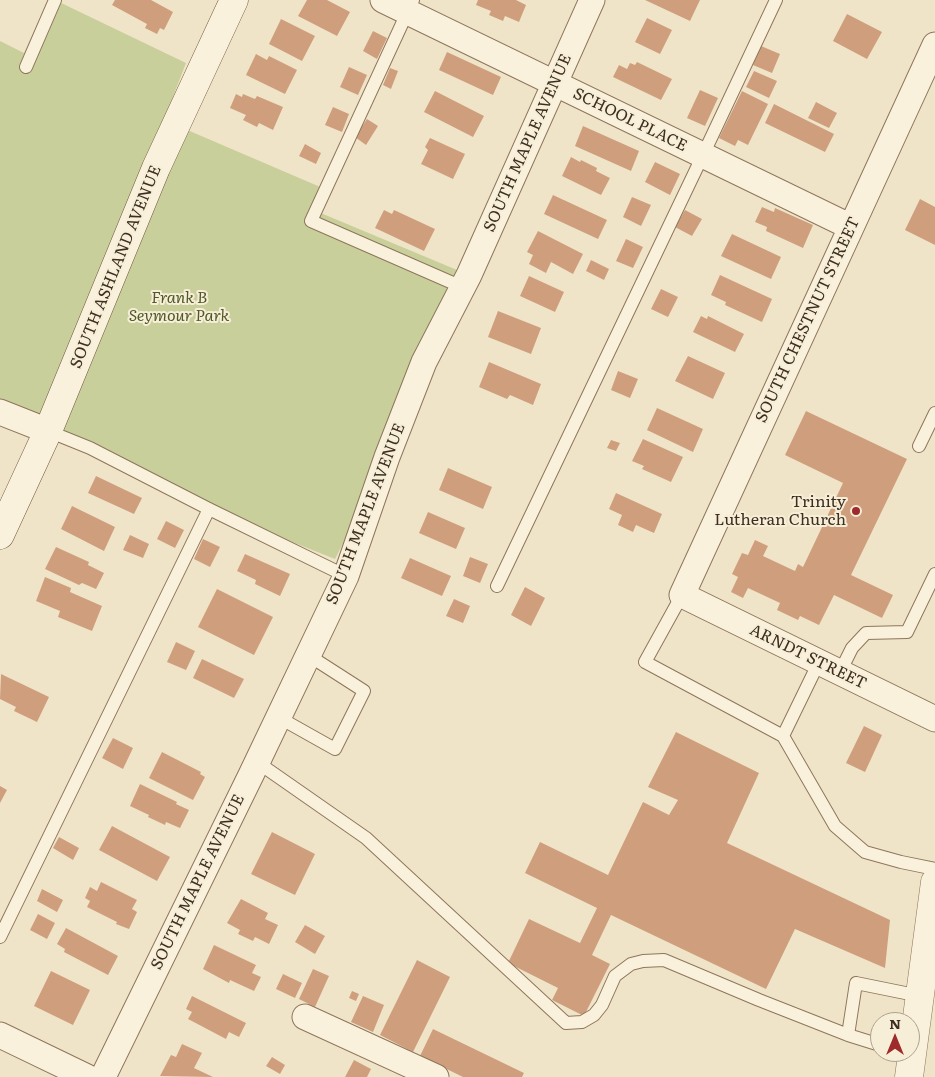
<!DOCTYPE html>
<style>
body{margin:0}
#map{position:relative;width:935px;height:1077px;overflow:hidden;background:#f0e4c8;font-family:Literata,serif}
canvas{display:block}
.north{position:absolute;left:870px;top:1012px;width:50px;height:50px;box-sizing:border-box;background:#f7eed8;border:1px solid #ada18e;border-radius:50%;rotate:0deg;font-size:14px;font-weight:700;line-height:20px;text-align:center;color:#3d2e20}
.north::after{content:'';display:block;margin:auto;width:18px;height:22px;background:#9e2a2b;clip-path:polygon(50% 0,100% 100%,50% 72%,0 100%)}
</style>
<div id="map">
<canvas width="935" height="1077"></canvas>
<div class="north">N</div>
</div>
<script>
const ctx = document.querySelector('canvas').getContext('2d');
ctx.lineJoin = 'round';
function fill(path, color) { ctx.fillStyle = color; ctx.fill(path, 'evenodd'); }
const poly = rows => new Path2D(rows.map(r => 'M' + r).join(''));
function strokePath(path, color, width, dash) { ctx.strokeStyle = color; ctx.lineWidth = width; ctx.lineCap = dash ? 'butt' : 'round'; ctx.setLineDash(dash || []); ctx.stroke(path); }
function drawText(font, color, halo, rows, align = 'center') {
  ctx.font = font + ' Literata,serif'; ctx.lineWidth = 4; ctx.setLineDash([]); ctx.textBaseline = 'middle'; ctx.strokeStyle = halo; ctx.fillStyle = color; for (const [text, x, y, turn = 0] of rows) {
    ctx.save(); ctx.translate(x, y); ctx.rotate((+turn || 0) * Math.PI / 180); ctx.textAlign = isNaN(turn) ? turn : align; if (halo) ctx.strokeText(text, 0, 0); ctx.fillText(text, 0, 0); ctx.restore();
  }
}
const green = poly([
 [48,0,55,0,186,63,164,120,325,189,316,211,469,275,387,457,335,559,209,509,0,412,0,41,24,53]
]);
const building = poly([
 [115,0,151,0,173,12,164,30,160,28,157,34,145,28,147,24,112,5],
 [307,0,327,0,350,12,337,36,298,16],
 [478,0,516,0,526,5,519,22,505,16,503,21,489,15,491,11,476,5],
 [645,0,700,0,690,21],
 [847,14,882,32,867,59,833,41],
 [647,18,672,30,660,54,635,42],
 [281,19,315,36,302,61,269,44],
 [373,31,387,38,377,59,363,51],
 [761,46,780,54,772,73,753,65],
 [447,52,501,77,493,95,439,70],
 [256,54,267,60,269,56,297,70,285,94,246,75],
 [637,62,672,79,661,100,613,77,619,65,627,69,630,63,635,65],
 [349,67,367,75,358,95,340,87],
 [390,68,398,71,391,89,383,85],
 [754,71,777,81,769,98,746,87],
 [700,90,718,98,705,126,687,118],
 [435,91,484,116,473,137,424,112],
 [742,91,768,104,748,145,738,140,735,146,719,138],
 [236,94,242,97,243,94,255,99,257,96,283,107,273,130,259,123,257,127,243,120,246,115,230,108],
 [816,102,837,113,829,128,808,118],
 [774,104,834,134,825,152,765,123],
 [333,107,349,114,342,132,325,125],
 [367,119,378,126,366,145,355,137],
 [583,126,639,151,631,171,575,146],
 [430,138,465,154,453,179,421,164,428,150,425,147],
 [305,144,321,153,316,164,299,156],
 [571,157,580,162,581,160,597,168,596,171,610,178,601,195,562,176],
 [655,162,680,174,670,195,645,182],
 [553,195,607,220,598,239,544,214],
 [632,197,651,205,641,226,623,217],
 [920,199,935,207,935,245,905,230],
 [762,207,774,212,775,208,813,225,803,248,766,231,767,227,755,222],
 [384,210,392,214,394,210,435,229,424,251,375,228],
 [685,210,702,219,692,236,675,227],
 [538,231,583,254,573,274,551,262,546,273,529,264,533,255,527,252],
 [732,234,781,257,771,279,721,256],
 [626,239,643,247,633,268,616,261],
 [591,260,609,269,604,280,586,271],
 [720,275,772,299,762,322,725,305,726,302,711,295],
 [529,276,564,292,555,312,520,296],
 [661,289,678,297,668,317,651,309],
 [498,311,541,328,531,354,488,337],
 [701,316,707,319,708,316,744,334,735,352,693,332],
 [688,356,725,373,713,399,675,381],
 [489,362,541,384,533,405,510,395,507,399,479,387],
 [618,371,638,379,630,398,611,390],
 [657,408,703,429,693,452,647,430],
 [806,411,907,459,851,575,893,595,882,618,834,595,819,625,800,616,798,620,777,610,780,603,748,588,743,598,731,592,738,577,732,574,742,553,748,555,755,540,768,546,763,556,795,571,798,564,803,567,843,483,785,455],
 [643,439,683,457,671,482,642,469,644,466,632,461],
 [611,440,620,443,616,451,607,448],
 [448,468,492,487,483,509,439,490],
 [96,476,142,498,134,514,88,493],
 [616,493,662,514,654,533,636,525,633,532,618,525,622,515,609,509],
 [72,506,115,527,104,551,61,529],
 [428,512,465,528,456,549,419,533],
 [166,521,184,530,175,548,157,539],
 [130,535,149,544,143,558,123,550],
 [203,539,220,547,210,567,194,559],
 [56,547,89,562,88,565,104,573,96,589,82,583,79,585,45,569],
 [245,554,290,574,280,596,255,584,256,580,237,571],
 [470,557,488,564,480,583,463,576],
 [410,558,451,576,442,596,401,578],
 [45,577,71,588,70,592,102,606,92,631,58,617,60,611,36,601],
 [525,587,545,598,531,626,511,615],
 [217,589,273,617,254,655,198,627],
 [454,599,470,606,463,623,446,616],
 [176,642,195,651,186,670,167,662],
 [202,659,244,679,234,698,193,678],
 [1,674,49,697,37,722,14,711,16,707,0,699],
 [864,726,882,735,865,772,846,763],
 [676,732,759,773,727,843,890,920,885,968,795,929,766,989,611,915,592,955,610,964,584,1016,552,1000,558,988,508,963,529,919,580,943,597,908,525,873,540,842,608,875,643,802,669,815,678,800,648,787],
 [113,738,133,748,123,769,102,758],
 [162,752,201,772,200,774,205,777,193,800,149,778],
 [140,784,177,802,176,804,189,810,180,828,166,822,165,825,148,817,149,815,130,806],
 [0,786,7,790,0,803],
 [112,826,170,857,157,881,99,850],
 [272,832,315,854,295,895,251,874],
 [59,837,79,848,73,860,53,848],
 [101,882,137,900,132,909,137,912,129,929,116,924,117,922,87,907,90,901,85,898,90,887,97,891],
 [42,889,63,900,57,912,37,901],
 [241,899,268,913,265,919,278,925,269,944,255,937,253,941,238,934,240,930,227,923],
 [38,914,55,923,47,939,30,930],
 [305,925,325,936,315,954,295,942],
 [66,928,118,956,108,975,64,952,65,949,57,944],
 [214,945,256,965,252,973,261,977,254,991,230,980,229,983,203,969],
 [417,960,450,977,413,1052,380,1035],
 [313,969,329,976,315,1007,299,999],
 [51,971,90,990,73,1025,34,1006],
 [283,974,302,983,295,998,276,989],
 [352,991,359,994,356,1001,349,998],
 [192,996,246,1023,239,1037,229,1032,226,1039,188,1019,192,1012,186,1009],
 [363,996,384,1005,373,1032,351,1022],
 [433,1029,524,1073,522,1077,463,1077,420,1056],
 [182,1044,202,1053,194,1068,213,1077,160,1076,171,1055,176,1057],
 [272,1057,285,1065,280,1074,266,1066],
 [354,1060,371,1069,367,1077,345,1077]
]);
const service = poly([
 [413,0,311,221,462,287],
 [26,67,55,0],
 [48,431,90,448,209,509,346,576],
 [919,446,935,413],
 [497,586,703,155,776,0],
 [682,595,645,662,783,736,819,662],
 [840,672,852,648,866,633,907,632,935,574],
 [278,717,335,749,364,691,308,655],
 [783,736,835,826,865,852,901,862,935,869],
 [257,762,366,838,566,1023,582,1022,594,1015,602,1005,615,976,631,964,643,961,664,960,759,1000,848,1035],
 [0,937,209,509],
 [880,1045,848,1035,856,983,920,996]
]);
const minor = poly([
 [383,0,851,227],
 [935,45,682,595,935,719],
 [0,412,48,431],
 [305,1017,436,1077],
 [0,1035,87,1077],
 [103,1077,251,775,346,576,387,457,424,362,469,275,592,0]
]);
const tertiary = poly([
 [909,1077,935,882]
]);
const secondary = poly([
 [0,535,48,431,156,168,234,0]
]);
const markers = [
 [856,511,5,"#9e2a2b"]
];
const streetNames = [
 ["SCHOOL PLACE",630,120,26],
 ["SOUTH MAPLE AVENUE",528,143,-66],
 ["SOUTH ASHLAND AVENUE",116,267,-68],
 ["SOUTH CHESTNUT STREET",808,320,-65],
 ["SOUTH MAPLE AVENUE",366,514,-69],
 ["ARNDT STREET",808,657,26],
 ["SOUTH MAPLE AVENUE",198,882,-64]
];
const parkNames = [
 ["Frank B",179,298],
 ["Seymour Park",179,316]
];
const poiNames = [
 ["Trinity",846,502],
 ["Lutheran Church",846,520]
];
fill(green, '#c9cf9b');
fill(building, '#cf9f7d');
strokePath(service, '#8d765c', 14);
strokePath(minor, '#8d765c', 27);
strokePath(tertiary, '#8d765c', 29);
strokePath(secondary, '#6f573f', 29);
strokePath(service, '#faf1dc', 12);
strokePath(minor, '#faf1dc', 25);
strokePath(tertiary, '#faf1dc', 28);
strokePath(secondary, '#faf1dc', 28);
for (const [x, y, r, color] of markers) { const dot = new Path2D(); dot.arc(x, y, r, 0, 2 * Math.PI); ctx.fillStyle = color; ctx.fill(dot); strokePath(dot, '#f7eed8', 2); }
drawText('16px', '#3d2e20', '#f7eed8', streetNames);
drawText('italic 16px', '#4d5a26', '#f7eed8', parkNames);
drawText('16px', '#3d2e20', '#f7eed8', poiNames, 'right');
</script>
